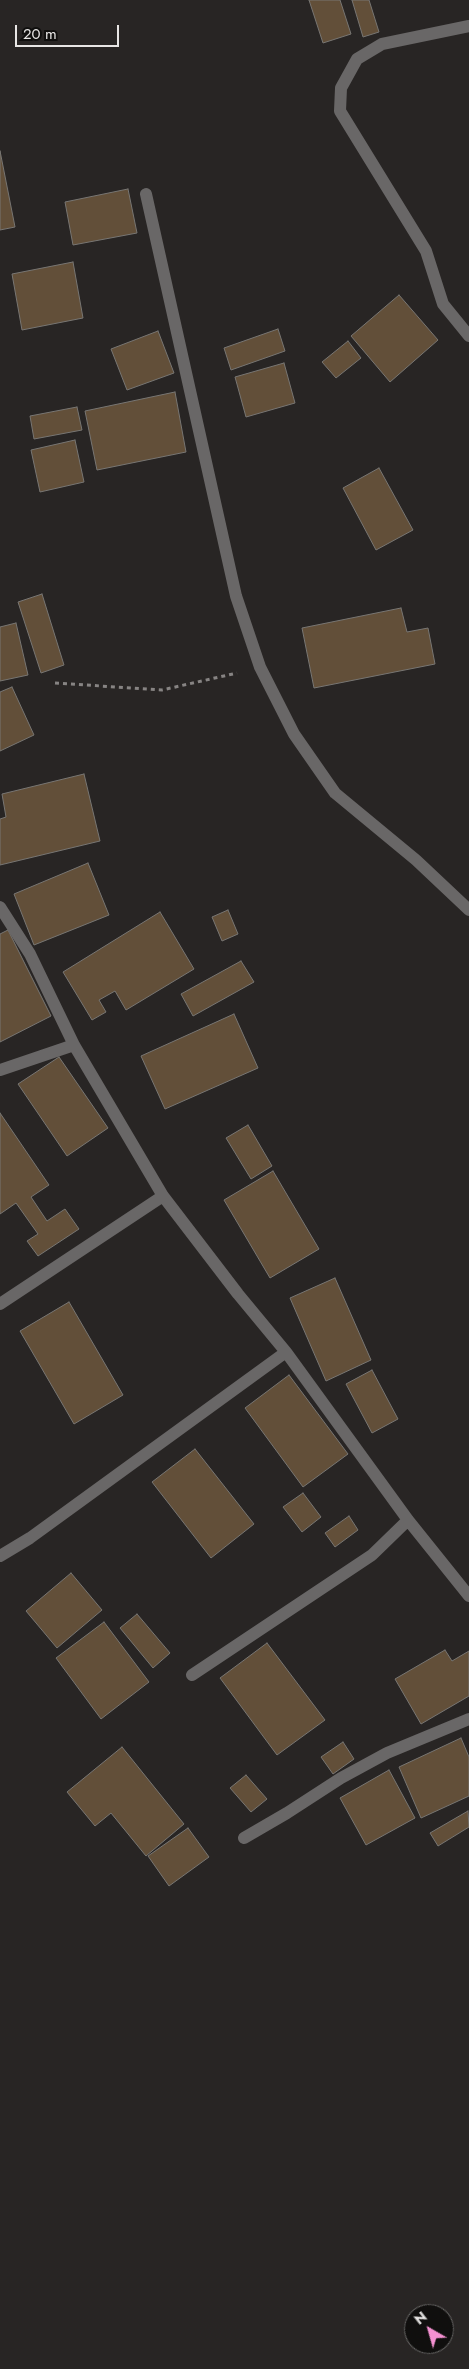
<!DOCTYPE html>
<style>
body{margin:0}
#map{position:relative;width:469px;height:2369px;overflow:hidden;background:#282524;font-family:Jost,sans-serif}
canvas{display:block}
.north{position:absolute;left:404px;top:2304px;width:50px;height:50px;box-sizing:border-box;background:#100f0e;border:1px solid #666564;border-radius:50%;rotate:322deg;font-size:14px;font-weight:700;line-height:20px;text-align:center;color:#e8e6e5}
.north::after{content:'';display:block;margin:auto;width:18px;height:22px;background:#f591d2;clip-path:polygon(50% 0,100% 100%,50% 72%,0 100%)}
.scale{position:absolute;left:15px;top:25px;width:104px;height:22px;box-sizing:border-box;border:2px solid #e8e6e5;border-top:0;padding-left:6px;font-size:15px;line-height:18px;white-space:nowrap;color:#e8e6e5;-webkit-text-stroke:4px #100f0e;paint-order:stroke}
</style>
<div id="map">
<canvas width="469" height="2369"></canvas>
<div class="north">N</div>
<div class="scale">20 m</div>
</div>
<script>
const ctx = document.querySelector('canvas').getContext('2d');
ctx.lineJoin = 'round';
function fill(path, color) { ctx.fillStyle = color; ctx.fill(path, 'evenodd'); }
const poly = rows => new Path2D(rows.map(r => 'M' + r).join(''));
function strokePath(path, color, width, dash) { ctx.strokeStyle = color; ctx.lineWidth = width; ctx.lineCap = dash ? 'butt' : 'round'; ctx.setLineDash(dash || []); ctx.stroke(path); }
const building = poly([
 [309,0,340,0,351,34,323,43,309,0],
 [352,0,369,0,379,32,363,37,352,0],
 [0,151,15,227,0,230,0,151],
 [128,189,137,233,73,245,65,202,128,189],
 [73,262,83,318,22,330,12,274,73,262],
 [399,295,438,340,390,382,351,336,399,295],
 [278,329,285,351,231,370,224,348,278,329],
 [158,331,174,373,127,390,111,349,158,331],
 [348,341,361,358,336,378,322,362,348,341],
 [284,363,295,403,246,417,235,377,284,363],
 [175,392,186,452,97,470,85,411,175,392],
 [77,407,82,430,34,439,30,416,77,407],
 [75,440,84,482,40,492,31,450,75,440],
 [379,468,413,530,376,550,343,488,379,468],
 [42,594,64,665,41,673,18,602,42,594],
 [401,608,407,632,428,628,435,664,314,688,302,628,401,608],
 [16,623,28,675,0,681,0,627,16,623],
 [12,687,34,735,0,751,0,692,12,687],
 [84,774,100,841,0,865,0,819,6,817,2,794,84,774],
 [88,863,109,915,34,945,14,894,88,863],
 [228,910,238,934,222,941,212,917,228,910],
 [160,912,194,969,126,1010,115,991,99,1000,106,1012,92,1020,63,972,160,912],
 [8,930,51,1016,0,1042,0,934,8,930],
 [241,961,254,982,193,1016,181,994,241,961],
 [234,1014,258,1068,165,1109,141,1056,234,1014],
 [59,1057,108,1128,67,1156,18,1084,59,1057],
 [0,1113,49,1185,31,1197,47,1221,65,1209,79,1229,38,1256,27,1241,38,1234,16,1203,0,1214,0,1113],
 [248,1125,272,1166,251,1179,226,1138,248,1125],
 [273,1171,319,1249,270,1278,224,1200,273,1171],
 [335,1278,371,1360,326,1381,290,1298,335,1278],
 [69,1302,123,1395,74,1424,20,1331,69,1302],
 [372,1370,398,1419,372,1433,346,1384,372,1370],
 [289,1375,348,1454,303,1487,245,1408,289,1375],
 [195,1449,254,1524,211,1558,152,1482,195,1449],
 [303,1493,321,1517,302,1532,283,1507,303,1493],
 [349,1516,358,1530,335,1547,325,1533,349,1516],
 [71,1573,102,1610,57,1648,26,1611,71,1573],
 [137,1614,170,1653,153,1668,120,1628,137,1614],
 [104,1622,149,1682,101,1719,56,1658,104,1622],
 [267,1643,325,1720,277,1755,220,1678,267,1643],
 [445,1650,452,1661,469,1651,469,1696,421,1724,395,1679,445,1650],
 [461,1738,469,1757,469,1796,421,1818,399,1767,461,1738],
 [343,1742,354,1759,333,1774,321,1757,343,1742],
 [122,1747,184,1824,146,1856,111,1813,95,1826,67,1792,122,1747],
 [389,1770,415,1818,366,1845,340,1798,389,1770],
 [246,1775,267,1799,251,1812,230,1788,246,1775],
 [468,1811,469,1827,438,1846,430,1833,468,1811],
 [188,1828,209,1857,169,1886,148,1856,188,1828]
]);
const path = poly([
 [55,683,162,690,237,673]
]);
const street = poly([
 [469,26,382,44,357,59,341,88,340,111,426,251,443,304,469,336],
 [146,194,236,596,260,667,294,734,335,793,416,860,469,910],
 [0,907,30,954,74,1045,163,1196,238,1294,286,1352,408,1520,469,1596],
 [0,1070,74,1045],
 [0,1304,163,1196],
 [0,1556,30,1538,286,1352],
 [192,1675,372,1555,408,1520],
 [244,1838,287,1813,341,1778,387,1753,469,1719]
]);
fill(building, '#624f39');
strokePath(building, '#787673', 1);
strokePath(path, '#878483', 3, [4, 4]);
strokePath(street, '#696767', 12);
</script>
